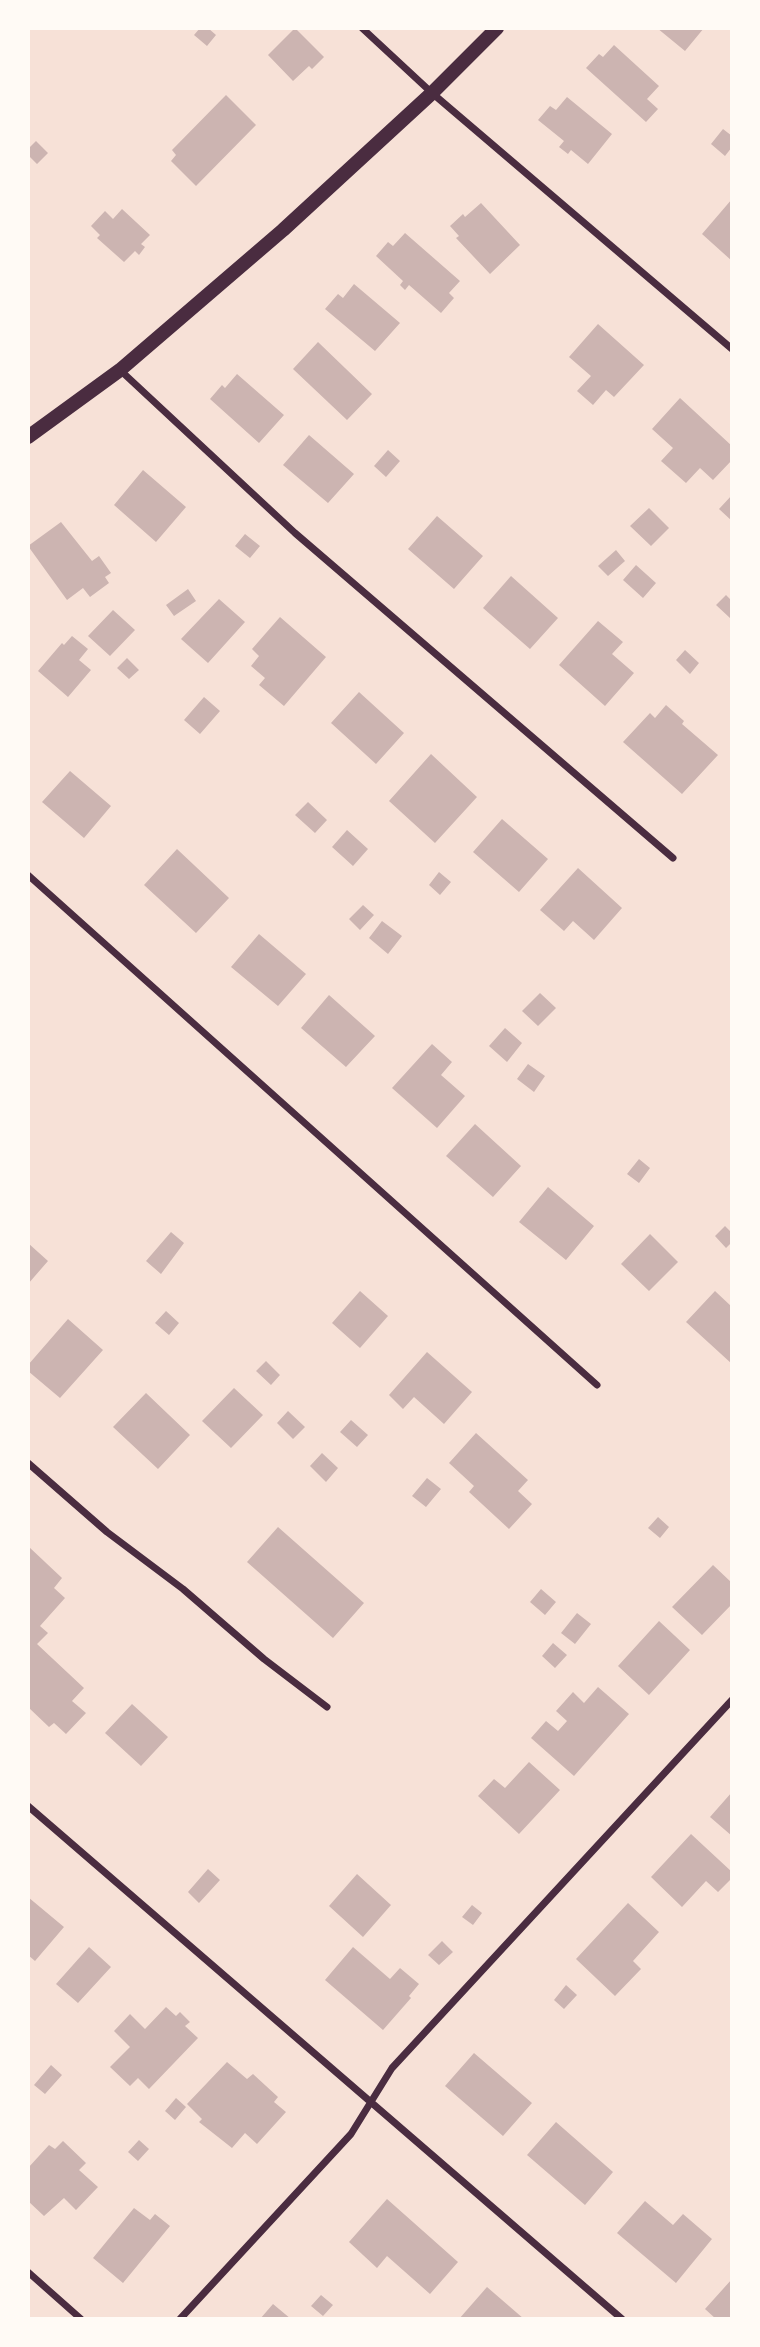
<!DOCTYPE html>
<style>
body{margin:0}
#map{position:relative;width:760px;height:2347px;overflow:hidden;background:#f7e1d7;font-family:Bitter,serif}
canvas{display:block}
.frame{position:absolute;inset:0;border:30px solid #fffaf5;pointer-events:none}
</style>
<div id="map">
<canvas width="760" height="2347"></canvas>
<div class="frame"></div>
</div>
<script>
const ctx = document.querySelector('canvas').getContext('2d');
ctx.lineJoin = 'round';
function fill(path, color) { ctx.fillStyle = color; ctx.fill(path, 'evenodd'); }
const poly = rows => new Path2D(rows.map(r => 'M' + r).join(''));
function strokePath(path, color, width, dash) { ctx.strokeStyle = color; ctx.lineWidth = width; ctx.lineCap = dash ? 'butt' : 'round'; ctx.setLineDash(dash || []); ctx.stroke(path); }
const building = poly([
 [200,28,208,28,216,35,207,46,194,35],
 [295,28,324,57,312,69,309,66,293,81,268,55],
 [657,28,704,28,685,51],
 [614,45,659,86,647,99,658,109,646,122,586,68,599,54,603,57],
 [226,95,256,125,196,186,171,161,176,155,172,150],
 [567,97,612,134,588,164,571,150,568,154,559,147,564,141,538,120,550,106,556,110],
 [723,129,732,136,732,147,725,156,711,144],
 [36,141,48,153,37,164,28,155,28,149],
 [732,199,732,261,702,234],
 [481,203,520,245,490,274,456,238,459,236,450,226,463,214,465,217],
 [122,209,150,235,141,244,145,247,139,255,135,251,124,262,97,238,100,235,91,226,105,211,113,219],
 [405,233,460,281,449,293,454,298,441,313,409,285,405,290,400,285,403,281,376,256,388,242,393,246],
 [354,284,400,323,375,351,325,309,338,294,343,298],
 [598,324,644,365,614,397,606,390,593,405,577,391,591,376,569,357],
 [318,342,372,394,347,420,293,369],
 [237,374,284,415,259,443,210,399,222,385,225,388],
 [680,398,732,446,732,460,713,480,700,468,686,483,661,461,673,448,652,429],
 [309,435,354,474,328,503,283,465],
 [388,450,400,461,386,477,374,466],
 [143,470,186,507,156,542,114,505],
 [732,495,732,521,719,509],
 [649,508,669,528,651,546,630,526],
 [437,516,483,556,454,589,408,549],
 [61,522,92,561,99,556,111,573,105,577,109,583,90,597,83,588,67,600,28,546],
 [245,534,260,546,250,558,235,546],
 [616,550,625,561,608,576,598,566],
 [636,565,656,583,643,598,623,580],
 [511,576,558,618,530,649,483,608],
 [188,589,196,601,174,616,166,605],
 [726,595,732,601,732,616,730,618,716,605],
 [219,599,245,622,208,663,181,639],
 [113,610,135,630,110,656,88,636],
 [280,617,326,657,284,706,259,685,265,678,251,666,259,656,252,649],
 [598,621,623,642,612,654,634,673,605,706,559,665],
 [72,636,88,649,79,660,91,670,68,697,38,671,62,643,64,645],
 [685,650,699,663,690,674,676,660],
 [127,658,139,670,129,679,117,668],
 [359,692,404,733,376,764,331,723],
 [204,697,220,711,200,734,184,720],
 [666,705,684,721,682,724,718,755,682,794,623,742,650,713,655,718],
 [431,754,477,797,435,843,389,801],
 [70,771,111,806,84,838,42,802],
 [308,802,327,820,315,833,295,815],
 [502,819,548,859,519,892,473,852],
 [347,830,368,849,353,866,332,847],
 [177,849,229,898,196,933,144,885],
 [578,868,622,908,594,940,573,921,564,931,540,910],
 [439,872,451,882,440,895,429,885],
 [363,905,374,915,360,930,349,919],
 [382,921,402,936,388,954,369,938],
 [259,934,306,974,278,1006,231,967],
 [540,993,556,1008,538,1026,522,1011],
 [329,995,375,1036,346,1067,301,1028],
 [505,1028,522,1043,507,1062,489,1046],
 [432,1044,452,1062,441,1075,465,1096,437,1128,392,1088],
 [528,1064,545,1076,534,1092,517,1079],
 [475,1124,521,1166,493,1197,446,1156],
 [639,1159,650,1168,639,1183,627,1174],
 [548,1187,594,1226,566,1260,519,1222],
 [725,1226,732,1233,732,1242,726,1248,715,1236],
 [171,1232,184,1243,161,1274,146,1261],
 [650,1234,678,1262,649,1291,621,1264],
 [28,1243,48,1261,28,1284],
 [360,1291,388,1316,360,1348,332,1323],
 [715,1291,732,1307,732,1364,686,1322],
 [166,1311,179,1323,169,1335,155,1323],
 [68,1319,103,1350,60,1398,28,1371,28,1365],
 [427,1352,472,1392,444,1424,414,1397,403,1409,389,1395],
 [266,1361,280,1375,271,1385,256,1371],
 [234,1388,263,1415,231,1448,202,1421],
 [146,1393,190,1435,158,1469,113,1427],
 [288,1411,305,1427,293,1439,277,1423],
 [351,1420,368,1435,357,1447,340,1432],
 [476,1433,528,1480,518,1491,532,1504,509,1529,469,1492,474,1486,449,1463],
 [322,1453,338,1468,326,1482,310,1466],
 [427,1478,441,1489,426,1507,412,1496],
 [658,1517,669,1527,660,1538,648,1528],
 [278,1527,364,1603,333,1638,247,1562],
 [28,1546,62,1578,54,1588,65,1598,40,1626,48,1633,37,1644,84,1688,72,1701,86,1713,66,1734,54,1723,49,1727,28,1707],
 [713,1565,732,1583,732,1604,702,1635,672,1607],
 [541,1589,556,1602,545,1615,530,1602],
 [577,1613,591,1624,575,1644,561,1633],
 [659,1621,690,1650,649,1695,618,1666],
 [553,1643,567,1655,555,1668,542,1656],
 [598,1687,629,1714,574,1776,531,1738,546,1721,558,1731,567,1721,556,1711,573,1692,584,1703],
 [132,1704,168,1737,141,1766,105,1733],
 [529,1762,560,1790,519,1834,478,1796,494,1779,505,1788],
 [732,1792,732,1836,710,1817],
 [691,1834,732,1872,732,1878,718,1892,706,1881,682,1907,651,1877],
 [208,1869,220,1880,199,1903,188,1892],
 [357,1874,391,1905,363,1937,329,1906],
 [28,1897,64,1927,35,1961,28,1955],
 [628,1903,659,1932,633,1961,641,1969,615,1996,576,1959],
 [472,1905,482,1913,473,1925,462,1917],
 [442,1941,453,1952,439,1965,428,1955],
 [89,1947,111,1967,78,2003,56,1984],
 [353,1947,390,1979,400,1968,419,1984,409,1996,411,1998,383,2030,325,1980],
 [566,1985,577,1995,564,2009,554,2000],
 [166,2007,176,2016,180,2012,190,2022,185,2026,198,2038,149,2089,138,2078,130,2086,110,2067,130,2047,114,2031,130,2014,145,2029],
 [474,2053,532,2103,503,2136,445,2086],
 [227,2062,247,2079,253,2074,278,2097,274,2102,286,2112,257,2144,245,2133,232,2148,199,2122,202,2119,187,2104],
 [51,2065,62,2075,45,2094,34,2085],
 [176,2098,186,2107,175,2120,165,2111],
 [556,2122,613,2172,585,2205,527,2155],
 [139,2140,149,2149,138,2161,128,2152],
 [63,2141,86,2163,79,2170,98,2187,76,2210,64,2198,44,2216,28,2201,28,2168,49,2145,55,2149],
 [387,2199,458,2262,430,2294,387,2256,377,2268,349,2242],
 [645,2201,673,2225,683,2214,712,2239,676,2283,617,2233],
 [134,2208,150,2220,155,2214,170,2226,123,2283,93,2258],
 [732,2279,732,2319,716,2319,705,2309],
 [487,2287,524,2319,459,2319],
 [321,2295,333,2305,323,2316,311,2306],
 [273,2304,291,2319,260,2319]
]);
const minor = poly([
 [362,28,432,93,732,349],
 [120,370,295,533,673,858],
 [28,875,597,1385],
 [28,1463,107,1532,183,1589,264,1659,327,1707],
 [28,1806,622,2319],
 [28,2272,81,2319],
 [180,2319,351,2134,392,2068,732,1700]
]);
const secondary = poly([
 [28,437,120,370,283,230,432,93,497,28]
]);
fill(building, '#ccb4b1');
strokePath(minor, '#4a2c40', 7);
strokePath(secondary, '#4a2c40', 14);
</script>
